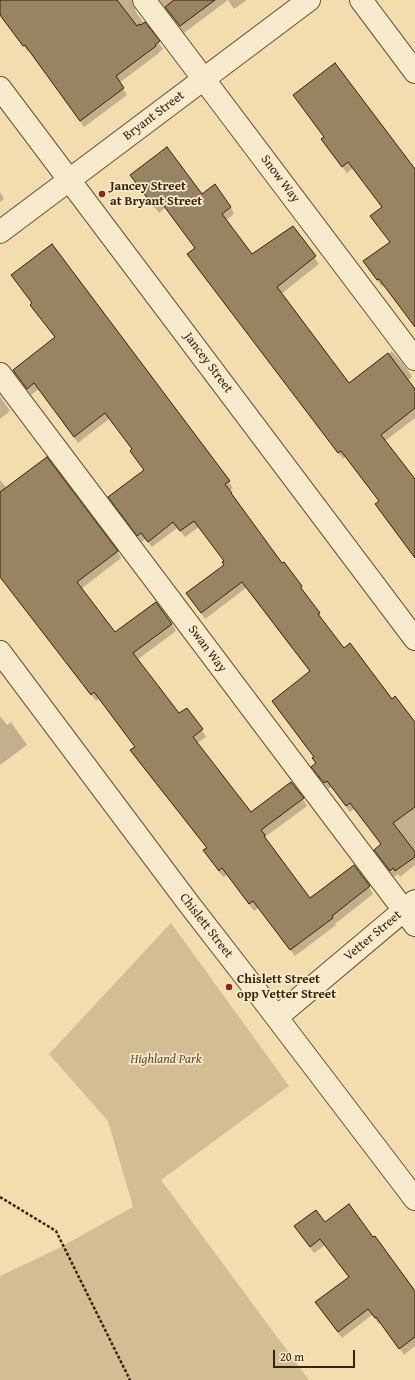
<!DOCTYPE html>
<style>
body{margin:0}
#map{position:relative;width:415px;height:1380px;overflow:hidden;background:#f3ddaf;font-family:"Gentium Book Plus",serif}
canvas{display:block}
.scale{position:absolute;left:273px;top:1350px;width:82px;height:18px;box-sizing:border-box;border:2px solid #35230c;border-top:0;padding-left:5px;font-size:12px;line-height:14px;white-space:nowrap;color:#35230c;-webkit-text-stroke:3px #f7e9cb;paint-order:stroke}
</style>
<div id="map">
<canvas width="415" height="1380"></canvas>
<div class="scale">20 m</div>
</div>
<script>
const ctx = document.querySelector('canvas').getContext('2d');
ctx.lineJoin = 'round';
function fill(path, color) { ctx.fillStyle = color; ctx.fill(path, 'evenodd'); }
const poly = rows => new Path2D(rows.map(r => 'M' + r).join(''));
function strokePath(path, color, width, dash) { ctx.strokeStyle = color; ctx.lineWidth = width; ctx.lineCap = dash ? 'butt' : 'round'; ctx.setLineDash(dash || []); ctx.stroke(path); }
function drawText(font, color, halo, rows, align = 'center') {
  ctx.font = font + ' "Gentium Book Plus",serif'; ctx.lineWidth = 3.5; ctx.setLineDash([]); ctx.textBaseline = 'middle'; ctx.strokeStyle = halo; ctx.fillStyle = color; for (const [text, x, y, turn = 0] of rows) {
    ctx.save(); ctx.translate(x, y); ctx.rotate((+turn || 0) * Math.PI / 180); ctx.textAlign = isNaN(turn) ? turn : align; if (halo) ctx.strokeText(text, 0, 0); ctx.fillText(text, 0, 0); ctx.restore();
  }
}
const green = poly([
 [171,923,289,1086,161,1180,309,1380,0,1380,0,1276,57,1249,133,1207,108,1121,49,1054]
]);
const shadow = poly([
 [0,0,138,0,135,9,136,12,163,49,159,52,159,53,119,83,127,95,84,127,29,51,28,52,12,31,0,9],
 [159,0,247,0,234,9,228,0,184,33],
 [294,95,414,170,415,169,415,327,384,285,382,287,369,269,390,242,371,217,383,208,353,168,347,173,326,146,322,139,325,137],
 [135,182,202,195,231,207,234,214,225,221,252,255,293,227,319,264,281,294,349,384,392,351,408,370,412,377,408,380,415,390,415,418,385,441,415,481,415,558,380,511,376,504,380,502,346,457,343,459,192,261,196,249,165,208,159,213],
 [0,192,4,199,0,202],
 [52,246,229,482,233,488,229,491,282,564,301,587,304,594,319,613,322,620,344,649,415,723,415,865,400,877,398,874,394,877,379,857,382,845,354,809,350,812,331,787,328,789,316,773,316,764,313,759,315,758,310,672,246,588,205,619,187,593,225,565,225,561,199,527,185,537,177,528,152,547,145,539,142,542,113,503,144,470,133,450,109,419,78,443,39,389,31,395,14,370,56,338,31,305,33,304],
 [0,396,10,411,0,419],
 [0,480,7,489,117,551,121,558,81,589,115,634,156,603,172,624,176,631,137,660,179,715,186,709,202,730,206,737,197,743,251,813,303,799,307,806,265,837,310,899,354,866,369,887,373,894,335,924,336,925,295,956,258,908,254,911,227,875,223,877,204,851,207,848,136,758,132,751,136,748,99,699,96,701,9,588,0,572],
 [0,716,7,725,11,722,27,745,0,765],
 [324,1223,415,1294,415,1346,404,1355,381,1323,379,1324,372,1315,342,1338,320,1309,316,1302,349,1277,325,1245,314,1253,295,1226]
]);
const building = poly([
 [0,0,117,0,137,26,139,24,141,25,145,22,160,41,155,45,156,46,116,76,124,88,80,121,25,45,23,46,0,15,0,0],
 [174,0,215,0,180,26,165,7,174,0],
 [335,63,415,169,415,327,379,279,377,280,363,261,390,242,370,216,382,207,348,162,342,167,321,139,324,137,293,95,335,63],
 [167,147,202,194,215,184,231,207,222,214,252,254,293,226,316,256,277,287,349,383,388,353,415,389,415,408,381,435,415,479,415,558,375,504,379,501,341,451,338,453,187,254,195,248,161,202,154,207,130,175,167,147],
 [52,244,230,481,225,484,232,493,231,493,282,563,284,562,302,586,301,588,320,613,318,614,344,648,350,643,392,699,395,696,415,722,415,807,393,823,415,852,415,857,395,871,393,868,390,871,374,850,381,844,350,803,346,806,327,781,324,783,311,767,316,763,312,758,314,757,272,701,310,671,242,582,201,613,186,593,224,565,222,562,224,561,194,521,180,531,173,522,148,542,141,533,137,536,108,497,144,470,130,451,132,449,105,413,74,437,34,383,27,389,13,370,55,337,30,305,32,303,11,275,52,244],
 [47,457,118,551,77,582,115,632,156,602,172,624,133,653,179,713,187,708,203,729,193,737,251,812,291,782,304,798,261,830,265,835,264,836,310,898,354,865,370,886,332,916,333,918,290,950,253,901,249,904,222,868,219,871,203,850,207,848,130,750,135,747,94,692,91,695,0,577,0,492,47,457],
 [349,1204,373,1237,375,1236,415,1291,415,1337,399,1349,376,1317,375,1318,368,1309,338,1332,315,1302,349,1277,320,1239,310,1247,294,1226,316,1210,325,1222,349,1204]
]);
const path = poly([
 [0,1197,56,1231,130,1380]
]);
const minor = poly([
 [144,0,415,359],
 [361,0,415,72],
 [0,88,415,639],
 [0,232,309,0],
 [0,374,415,925],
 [0,652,189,904,258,993,415,1199],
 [277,1017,415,901]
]);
const markers = [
 [102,194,4,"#8f2418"],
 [229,987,4,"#8f2418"]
];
const streetNames = [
 ["Bryant Street",154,116,-37],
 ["Snow Way",280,179,53],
 ["Jancey Street",208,363,53],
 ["Swan Way",207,649,53],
 ["Chislett Street",206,926,52],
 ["Vetter Street",373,936,-40]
];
const poiNames = [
 ["Jancey Street",110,187],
 ["at Bryant Street",110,202],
 ["Chislett Street",237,980],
 ["opp Vetter Street",237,995]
];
const parkNames = [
 ["Highland Park",166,1060]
];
fill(green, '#d3bd93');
fill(shadow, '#0003');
fill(building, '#988461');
strokePath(building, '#35230c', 1);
strokePath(minor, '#645235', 24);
strokePath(path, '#35230c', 2.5, [3, 2]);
strokePath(minor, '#f7e9cb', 22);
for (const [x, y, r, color] of markers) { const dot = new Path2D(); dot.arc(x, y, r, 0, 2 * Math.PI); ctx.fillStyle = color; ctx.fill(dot); strokePath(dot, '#f7e9cb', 1.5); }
drawText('13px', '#35230c', '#f7e9cb', streetNames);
drawText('bold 13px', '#35230c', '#f7e9cb', poiNames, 'left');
drawText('italic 13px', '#5c4a2e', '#f7e9cb', parkNames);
</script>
